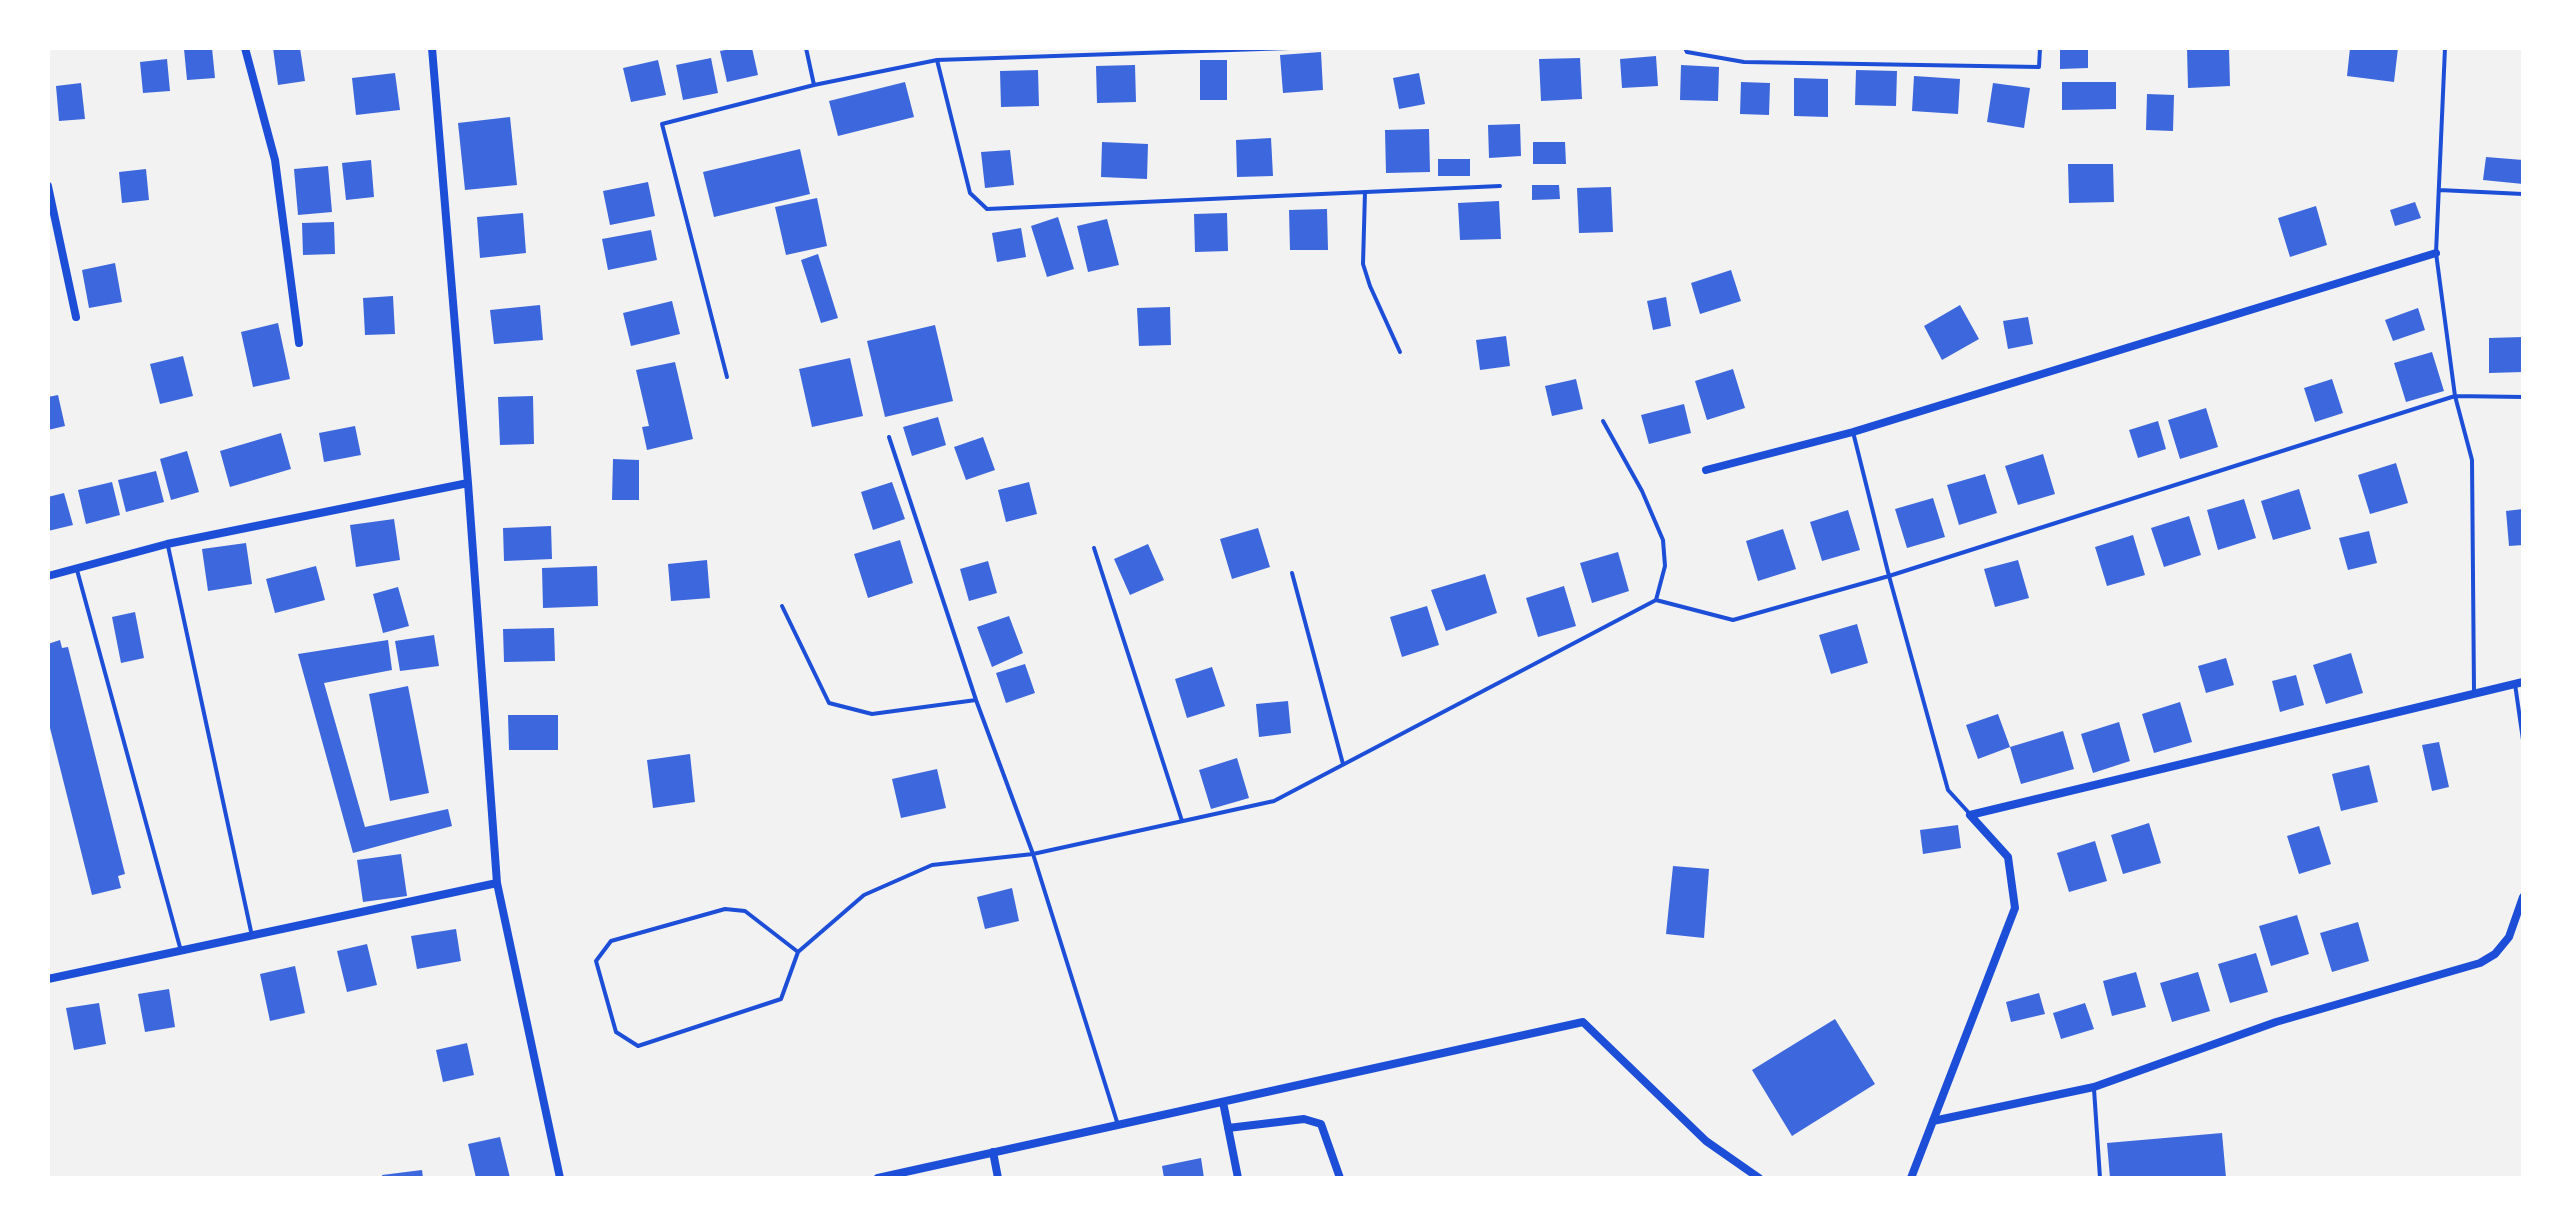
<!DOCTYPE html>
<style>
body{margin:0}
#map{position:relative;width:2571px;height:1226px;overflow:hidden;background:#f2f2f2;font-family:"Fira Sans Condensed",sans-serif}
canvas{display:block}
.frame{position:absolute;inset:0;border:50px solid #fff;pointer-events:none}
</style>
<div id="map">
<canvas width="2571" height="1226"></canvas>
<div class="frame"></div>
</div>
<script>
const ctx = document.querySelector('canvas').getContext('2d');
ctx.lineJoin = 'round';
function fill(path, color) { ctx.fillStyle = color; ctx.fill(path, 'evenodd'); }
const poly = rows => new Path2D(rows.map(r => 'M' + r).join(''));
function strokePath(path, color, width, dash) { ctx.strokeStyle = color; ctx.lineWidth = width; ctx.lineCap = dash ? 'butt' : 'round'; ctx.setLineDash(dash || []); ctx.stroke(path); }
const building = poly([
 [212,48,215,78,187,80,184,49],
 [273,48,300,48,305,81,278,85],
 [736,48,752,48,758,75,727,82,720,51],
 [2060,48,2088,48,2088,68,2060,69],
 [2187,48,2229,48,2230,86,2188,88],
 [2350,48,2398,48,2394,82,2347,76],
 [1321,52,1323,90,1283,93,1280,55],
 [1656,56,1658,86,1622,88,1620,59],
 [711,58,718,93,683,100,676,65],
 [1580,58,1582,99,1541,101,1539,59],
 [167,59,170,91,143,93,140,62],
 [658,60,666,95,631,102,623,68],
 [1200,60,1227,60,1227,100,1200,100],
 [1135,65,1136,102,1097,103,1096,66],
 [1681,65,1719,67,1718,101,1680,100],
 [1038,70,1039,106,1001,107,1000,71],
 [1856,70,1897,71,1896,106,1855,105],
 [395,73,400,110,356,115,352,78],
 [1419,73,1425,104,1399,109,1393,78],
 [1914,76,1960,79,1958,114,1912,111],
 [1794,78,1828,79,1828,117,1794,116],
 [905,82,914,117,838,136,829,101],
 [1741,82,1770,83,1769,115,1740,114],
 [2062,82,2116,82,2116,109,2062,110],
 [81,83,85,119,59,121,56,86],
 [1993,83,2030,88,2024,128,1987,122],
 [2147,94,2174,95,2173,131,2146,130],
 [510,117,517,185,465,190,458,123],
 [1520,124,1521,156,1489,158,1488,125],
 [1429,129,1430,172,1386,173,1385,130],
 [1271,138,1273,176,1237,177,1236,140],
 [1102,142,1148,144,1147,179,1101,177],
 [1533,142,1565,142,1566,164,1533,164],
 [800,149,810,194,714,217,703,172],
 [1010,150,1014,185,985,188,981,152],
 [2486,157,2523,160,2523,184,2483,180],
 [1438,159,1470,159,1470,176,1438,176],
 [371,160,374,197,346,200,342,163],
 [2068,164,2113,164,2114,202,2069,203],
 [328,166,332,212,298,215,294,169],
 [146,169,149,200,122,203,119,172],
 [648,182,655,216,610,225,603,191],
 [1532,185,1559,185,1560,199,1532,200],
 [1611,187,1613,232,1579,233,1577,188],
 [817,198,827,246,786,255,775,207],
 [1499,201,1501,239,1460,240,1458,203],
 [2415,202,2421,218,2395,226,2390,210],
 [2316,206,2327,245,2290,257,2278,218],
 [1327,209,1328,250,1290,250,1289,210],
 [523,213,526,253,480,258,477,217],
 [1227,213,1228,251,1195,252,1194,214],
 [1058,217,1074,269,1047,277,1031,226],
 [1107,219,1119,265,1088,272,1077,226],
 [334,222,335,254,303,255,302,223],
 [1021,228,1026,257,997,262,992,233],
 [651,230,657,260,608,270,602,239],
 [818,254,838,318,821,323,801,260],
 [115,263,122,302,89,308,82,270],
 [1731,270,1741,301,1700,314,1691,283],
 [393,296,395,334,365,335,363,298],
 [1666,297,1671,326,1653,330,1647,301],
 [672,301,680,334,631,346,623,313],
 [540,305,543,340,494,344,490,310],
 [1960,305,1979,339,1942,360,1924,326],
 [1170,307,1171,345,1139,346,1137,308],
 [2418,308,2425,330,2393,341,2385,320],
 [2028,317,2033,344,2008,349,2003,321],
 [278,323,290,379,253,387,241,332],
 [935,325,953,401,885,417,867,341],
 [1506,336,1510,366,1480,370,1476,340],
 [2523,337,2523,372,2489,373,2489,338],
 [2432,352,2444,391,2406,402,2394,363],
 [183,356,193,396,160,404,150,364],
 [850,358,863,416,812,427,799,369],
 [675,362,693,439,647,450,642,427,649,426,636,370],
 [1733,369,1745,408,1707,420,1695,381],
 [1576,379,1583,409,1552,416,1545,386],
 [2332,379,2343,413,2315,422,2304,388],
 [58,395,65,426,48,430,48,397],
 [533,396,534,444,500,445,498,397],
 [1684,404,1691,433,1649,444,1641,415],
 [2206,408,2218,447,2180,459,2168,420],
 [938,417,946,445,912,456,903,427],
 [2158,421,2166,449,2138,458,2129,430],
 [355,426,361,455,324,462,319,433],
 [281,433,291,469,230,487,220,451],
 [983,437,995,470,966,480,954,447],
 [187,451,199,492,171,500,160,459],
 [2043,454,2055,494,2018,505,2005,466],
 [613,459,639,460,639,500,612,500],
 [2396,463,2408,503,2370,514,2358,475],
 [156,471,164,502,126,512,118,480],
 [1985,474,1997,513,1959,525,1947,485],
 [112,482,120,515,86,524,78,490],
 [892,482,905,519,873,530,861,492],
 [1029,482,1037,514,1006,522,998,490],
 [2299,489,2311,529,2273,540,2261,501],
 [64,493,73,525,48,531,48,497],
 [1933,498,1945,537,1907,548,1895,509],
 [2244,499,2256,538,2218,550,2207,510],
 [2523,509,2523,545,2509,546,2506,511],
 [1848,510,1860,550,1822,561,1810,522],
 [2189,516,2201,555,2164,567,2151,528],
 [394,519,400,560,356,567,350,525],
 [551,526,552,559,504,561,503,528],
 [1258,528,1270,567,1232,579,1220,539],
 [1783,529,1796,569,1758,581,1746,541],
 [2369,531,2377,563,2348,570,2339,538],
 [2133,535,2145,575,2107,586,2095,547],
 [900,540,913,583,868,598,854,554],
 [246,543,252,584,208,591,202,549],
 [1148,544,1164,580,1130,595,1114,559],
 [1618,552,1629,591,1592,603,1580,563],
 [707,560,710,598,671,601,668,564],
 [2018,560,2029,598,1995,607,1984,569],
 [988,561,997,593,969,601,960,569],
 [316,566,325,600,275,613,266,579],
 [597,566,598,606,543,608,542,568],
 [1485,574,1497,613,1446,631,1431,590],
 [1564,586,1576,626,1538,637,1526,598],
 [398,587,409,626,383,633,373,594],
 [1427,606,1439,645,1402,657,1390,617],
 [135,612,144,658,121,663,112,617],
 [1009,616,1023,653,992,667,977,627],
 [1857,624,1868,663,1831,674,1819,635],
 [554,628,555,661,504,662,503,629],
 [434,635,439,666,400,671,395,641],
 [60,640,62,648,68,647,125,874,118,876,121,888,92,895,48,720,48,644],
 [388,640,392,670,324,683,365,827,448,809,452,826,353,853,298,654],
 [2351,653,2363,693,2326,704,2313,665],
 [2226,658,2234,685,2206,693,2198,666],
 [1025,664,1035,693,1006,703,996,673],
 [1212,667,1225,706,1187,718,1175,679],
 [2296,675,2304,705,2280,712,2272,681],
 [408,686,429,793,390,801,369,694],
 [1288,701,1291,733,1259,737,1256,704],
 [2180,702,2192,742,2154,753,2142,714],
 [1998,714,2010,747,1978,759,1966,725],
 [508,715,558,715,558,750,509,750],
 [2119,722,2130,761,2093,773,2081,734],
 [2063,731,2074,769,2021,784,2010,747],
 [2439,742,2449,787,2432,791,2422,745],
 [690,754,695,802,653,808,647,760],
 [1237,758,1249,798,1211,809,1199,770],
 [2369,765,2378,802,2341,811,2332,774],
 [937,769,946,808,901,818,892,779],
 [2149,823,2161,863,2123,874,2111,835],
 [1958,825,1961,848,1923,854,1920,830],
 [2319,826,2331,864,2299,874,2287,836],
 [2095,841,2107,881,2069,892,2057,853],
 [401,854,407,896,363,902,357,860],
 [1673,866,1709,869,1704,938,1666,934],
 [1012,888,1019,921,985,929,977,897],
 [2297,915,2309,954,2271,966,2259,926],
 [2358,922,2369,961,2332,972,2320,933],
 [456,929,461,961,417,969,411,936],
 [367,944,377,985,347,992,337,951],
 [2256,953,2268,992,2230,1003,2218,964],
 [295,966,305,1013,270,1021,260,974],
 [2136,972,2146,1007,2112,1016,2103,981],
 [2198,972,2210,1011,2172,1022,2160,983],
 [169,989,175,1027,145,1032,138,994],
 [2039,993,2045,1014,2011,1022,2006,1002],
 [99,1003,106,1044,74,1050,66,1008],
 [2085,1003,2094,1029,2061,1039,2053,1013],
 [1835,1019,1875,1084,1792,1136,1752,1070],
 [467,1043,474,1075,443,1082,436,1050],
 [2222,1133,2226,1178,2110,1178,2107,1143],
 [500,1137,510,1178,476,1178,468,1144],
 [1201,1158,1204,1178,1164,1178,1162,1166],
 [422,1170,423,1178,383,1178,382,1175]
]);
const service = poly([
 [1685,48,1687,52,1744,62,2039,67,2040,48],
 [2445,48,2436,253,2455,396,2472,460,2474,692],
 [937,60,1290,48],
 [814,85,937,60,970,193,987,209,1500,186],
 [2439,190,2523,194],
 [1365,192,1363,264,1370,286,1400,352],
 [727,377,662,124,814,85,806,48],
 [1603,421,1642,491,1663,540,1665,566,1656,600],
 [1853,432,1889,576,1948,790,1969,813],
 [889,437,976,700],
 [168,546,252,936],
 [1094,548,1182,821],
 [77,570,181,951],
 [1292,573,1343,764],
 [782,606,829,703,872,714,976,700,1033,854,1118,1125],
 [2515,684,2523,740],
 [798,952,745,911,725,909,611,941,596,961,616,1032,638,1046,781,999,798,952,864,895,932,865,1033,854,1274,801,1656,600,1733,620,1889,576,2455,396,2523,397],
 [2094,1089,2100,1178]
]);
const minor = poly([
 [245,48,275,160,299,343],
 [432,48,468,483,497,883,560,1178],
 [48,186,76,317],
 [1706,470,1853,432,2436,253],
 [48,576,167,544,468,483],
 [48,979,497,883],
 [1223,1102,1238,1178],
 [1933,1121,2094,1087,2276,1022,2480,963,2495,954,2509,937,2523,897],
 [1228,1128,1304,1119,1321,1124,1340,1178],
 [993,1152,998,1178],
 [878,1178,1583,1022,1706,1141,1759,1178],
 [1911,1178,2015,908,2008,857,1970,815,2523,682]
]);
fill(building, '#3d67dc');
strokePath(service, '#1d4ed8', 4);
strokePath(minor, '#1d4ed8', 8);
</script>
